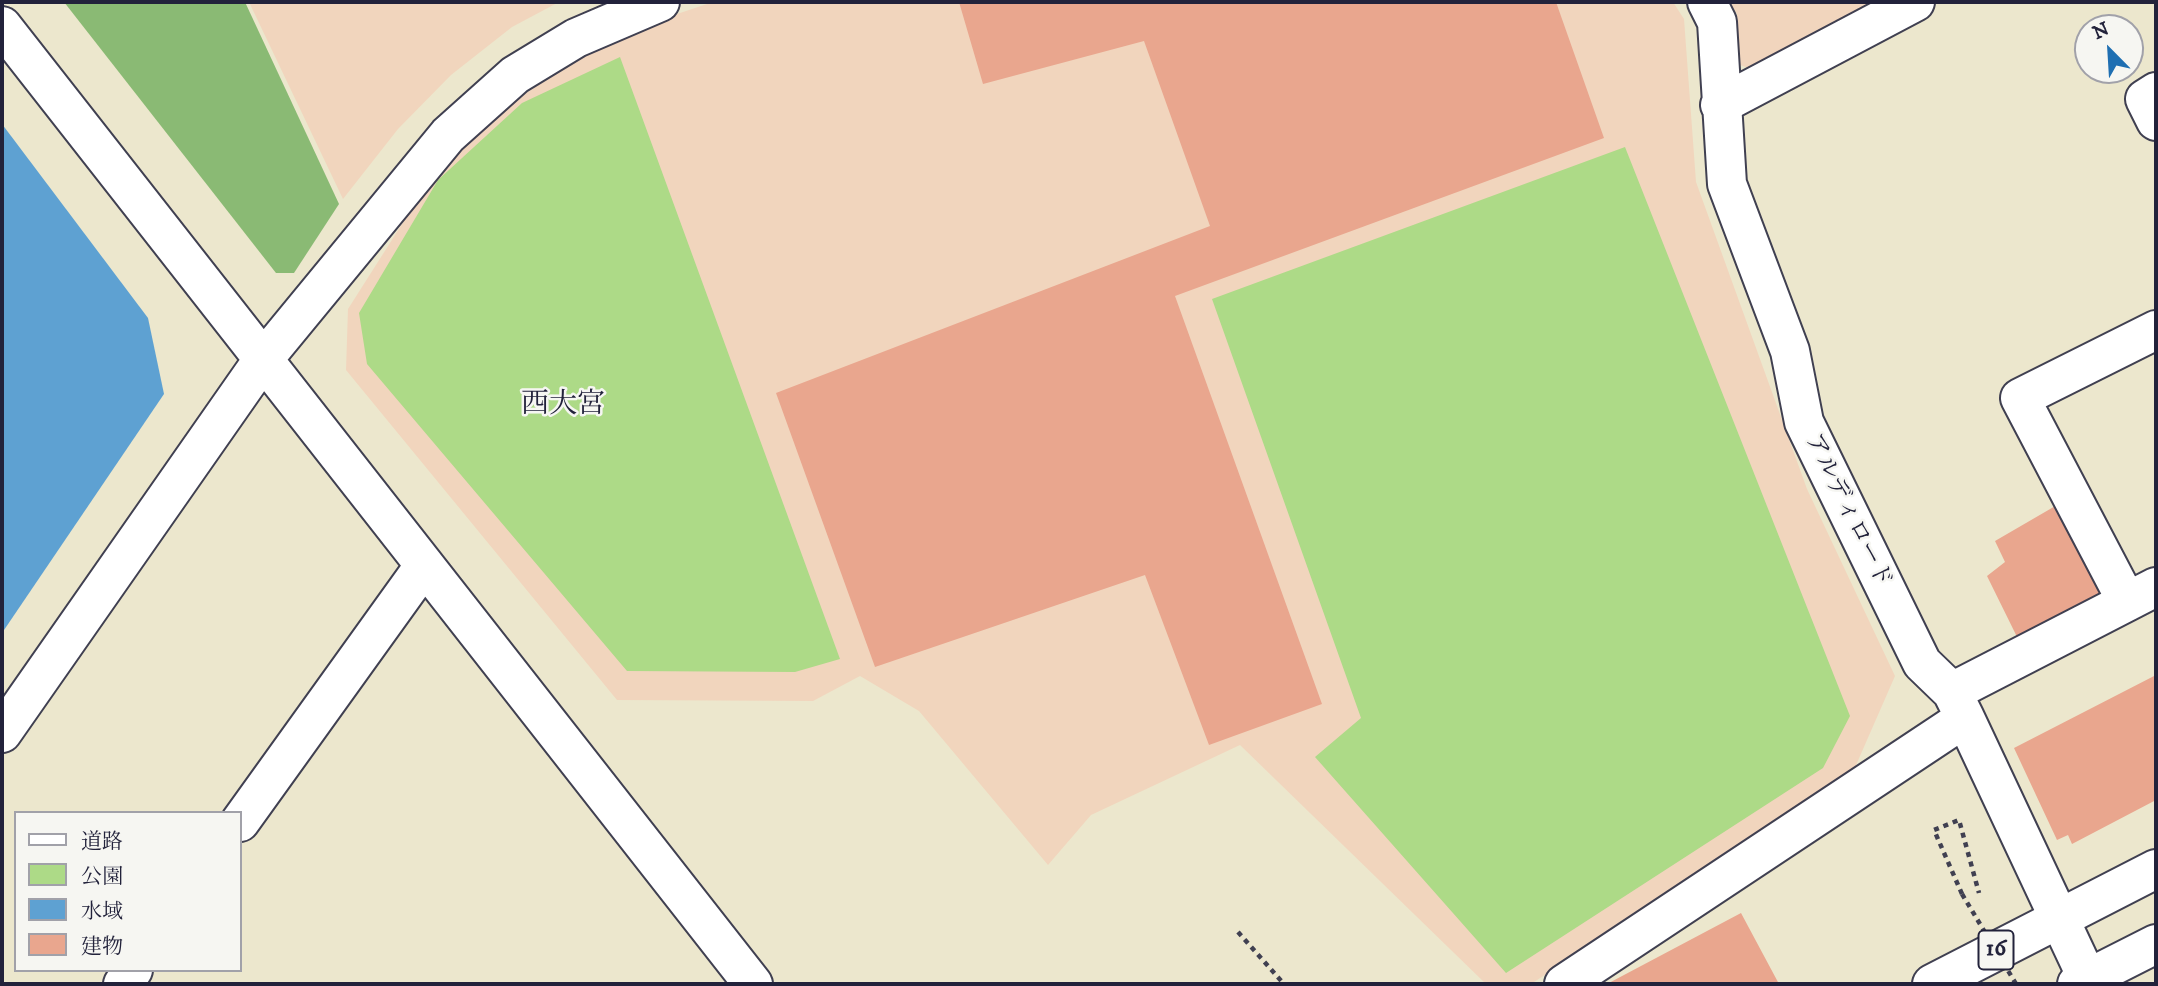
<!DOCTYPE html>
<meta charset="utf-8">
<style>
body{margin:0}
#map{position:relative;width:2158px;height:986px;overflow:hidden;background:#ece7cd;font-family:"IM FELL DW Pica","Noto Serif JP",serif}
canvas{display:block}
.frame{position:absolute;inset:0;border:4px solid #22223b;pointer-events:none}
.legend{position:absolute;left:14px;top:811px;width:228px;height:161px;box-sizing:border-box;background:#f6f6f2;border:2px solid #a1a1a9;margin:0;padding:9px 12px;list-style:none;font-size:21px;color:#22223b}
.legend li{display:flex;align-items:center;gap:14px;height:35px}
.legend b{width:35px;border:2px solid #a1a1a9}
.north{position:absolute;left:2074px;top:14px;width:70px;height:70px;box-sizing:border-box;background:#f6f6f2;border:2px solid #a1a1a9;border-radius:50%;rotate:336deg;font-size:19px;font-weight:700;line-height:28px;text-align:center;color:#22223b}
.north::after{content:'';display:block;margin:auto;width:24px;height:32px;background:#1f6fb2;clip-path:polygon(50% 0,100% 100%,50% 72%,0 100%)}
</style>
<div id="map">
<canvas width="2158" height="986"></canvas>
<div class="frame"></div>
<ul class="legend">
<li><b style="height:9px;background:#fff"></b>道路</li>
<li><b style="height:19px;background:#adda87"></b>公園</li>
<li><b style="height:19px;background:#5ea1d2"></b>水域</li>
<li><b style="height:19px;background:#e9a68e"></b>建物</li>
</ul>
<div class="north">N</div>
</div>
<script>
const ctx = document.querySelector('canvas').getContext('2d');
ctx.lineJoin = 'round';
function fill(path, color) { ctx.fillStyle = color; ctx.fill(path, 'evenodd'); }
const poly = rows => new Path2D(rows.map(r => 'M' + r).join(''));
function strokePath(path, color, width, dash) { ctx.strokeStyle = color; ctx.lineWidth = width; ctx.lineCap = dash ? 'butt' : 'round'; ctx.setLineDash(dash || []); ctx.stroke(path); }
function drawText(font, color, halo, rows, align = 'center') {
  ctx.font = font + ' "IM FELL DW Pica","Noto Serif JP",serif'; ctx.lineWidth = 5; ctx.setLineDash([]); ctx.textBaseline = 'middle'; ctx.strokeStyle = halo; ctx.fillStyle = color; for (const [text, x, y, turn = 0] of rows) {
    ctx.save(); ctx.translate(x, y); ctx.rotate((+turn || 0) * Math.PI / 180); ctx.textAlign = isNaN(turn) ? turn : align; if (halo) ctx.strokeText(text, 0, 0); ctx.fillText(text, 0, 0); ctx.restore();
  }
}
const built = poly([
 [249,2,559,2,512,27,451,75,398,129,343,199],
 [713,2,1673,2,1684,19,1696,182,1807,489,1895,676,1853,772,1531,984,1486,984,1240,745,1091,815,1048,865,919,711,860,676,813,701,617,700,346,370,348,309,430,180,515,100,617,34],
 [1729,2,1882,2,1752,69,1740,65,1737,14]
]);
const green = poly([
 [620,57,840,659,795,672,627,671,367,364,359,313,438,180,522,103],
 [1625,147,1850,716,1823,768,1506,973,1315,757,1361,718,1212,299]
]);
const forest = poly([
 [64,2,245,2,339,204,294,273,276,273]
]);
const water = poly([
 [2,124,148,318,164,394,2,633]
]);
const building = poly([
 [959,2,1556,2,1604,138,1175,296,1322,704,1209,745,1145,575,875,667,776,393,1210,226,1144,41,983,84],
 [2057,505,2111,593,2021,645,1987,576,2005,562,1995,541],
 [2156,675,2156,800,2072,844,2068,835,2057,840,2014,748],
 [1741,913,1779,984,1607,984]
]);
const path = poly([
 [1962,894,1934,830,1959,820,1979,893],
 [1238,932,1284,984]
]);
const minor = poly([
 [1707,2,1717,22,1727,184,1790,351,1804,422,1922,663,1952,692,1965,718,2090,984],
 [2,26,753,984],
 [2156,92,2145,99,2156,121],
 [1720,105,1915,2],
 [2127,602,2020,398,2156,330],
 [1952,692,2156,587],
 [2,733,262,361,448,135,515,75,576,38,660,2],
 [240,822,424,566],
 [123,984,133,970],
 [1564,984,1965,718]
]);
const highway = poly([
 [1932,984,2156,869],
 [2077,984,2156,944]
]);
const pathBridge = poly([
 [1962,894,2016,984]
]);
const shields = [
 [1996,950,35]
];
const shieldNames = [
 ["16",1996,950]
];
const streetNames = [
 ["アルディロード",1847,511,64]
];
const quarterNames = [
 ["西大宮",563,406]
];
fill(built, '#f1d5bd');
fill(green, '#adda87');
fill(forest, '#8aba74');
fill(water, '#5ea1d2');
fill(building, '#e9a68e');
strokePath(minor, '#404051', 42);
strokePath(highway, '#404051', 42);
strokePath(path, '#404051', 4.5, [5, 5]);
strokePath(minor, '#fff', 38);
strokePath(highway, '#fff', 38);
strokePath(pathBridge, '#404051', 4.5, [5, 5]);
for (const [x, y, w] of shields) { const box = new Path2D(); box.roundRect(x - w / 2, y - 19.5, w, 39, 5); ctx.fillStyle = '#f6f6f2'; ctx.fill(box); strokePath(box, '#22223b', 2); }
drawText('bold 23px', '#22223b', null, shieldNames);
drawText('24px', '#22223b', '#f6f6f2', streetNames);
drawText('28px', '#22223b', '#f6f6f2', quarterNames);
</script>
